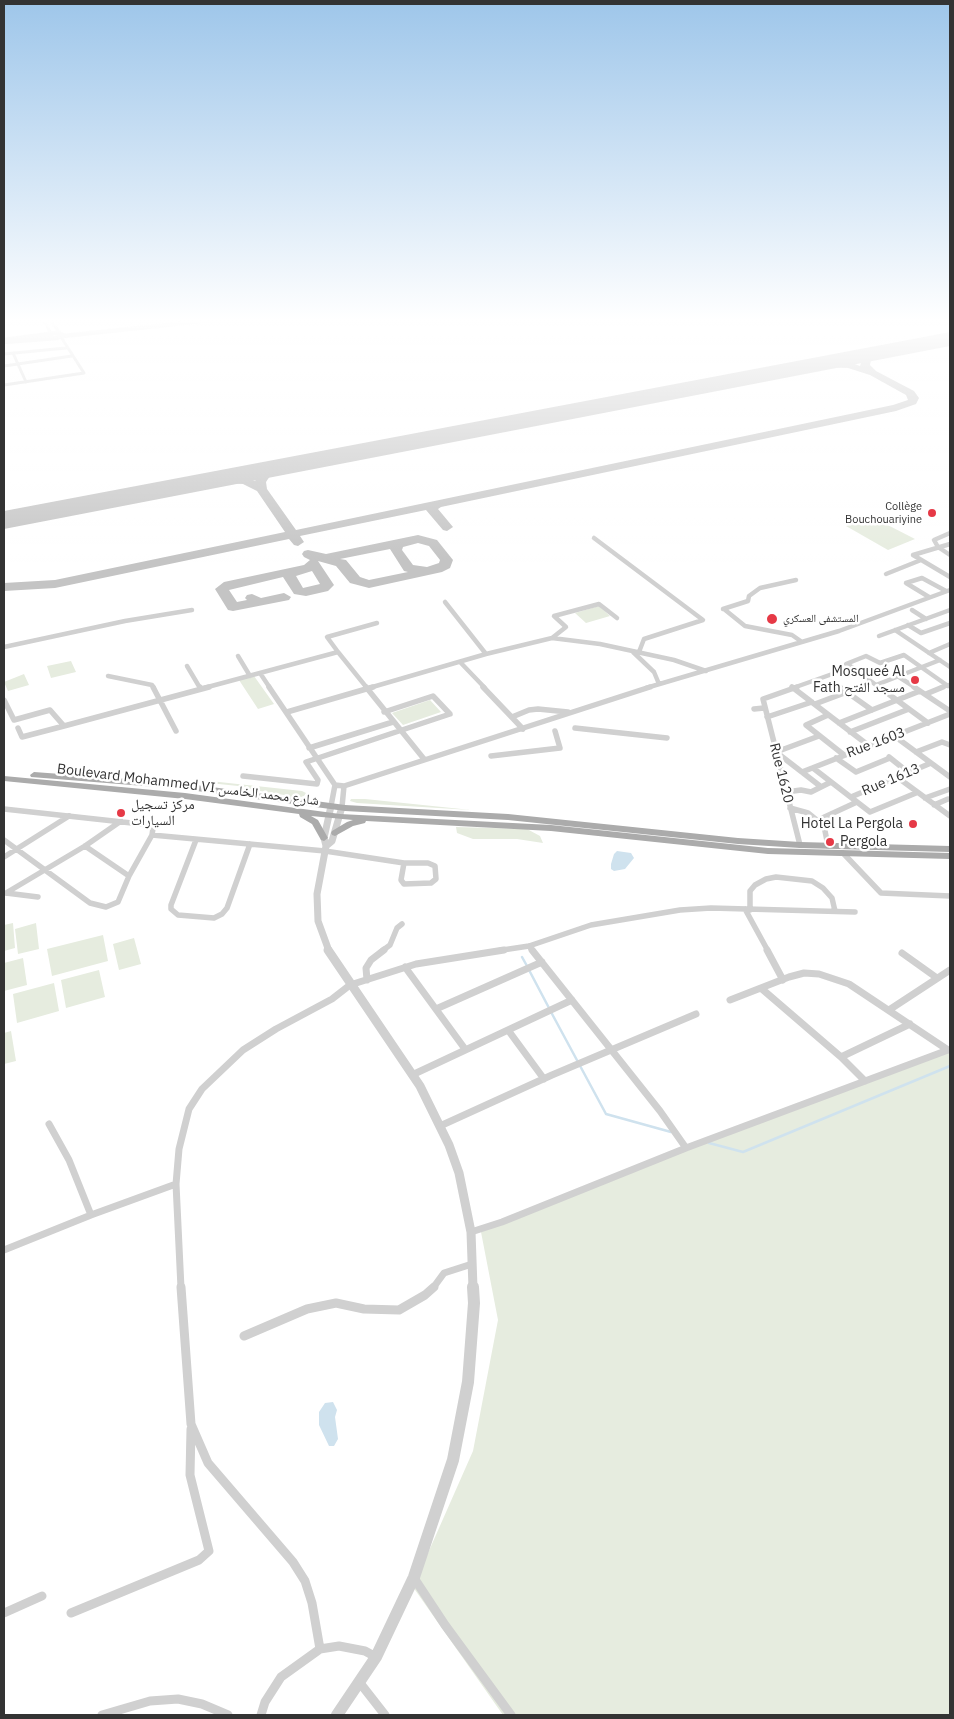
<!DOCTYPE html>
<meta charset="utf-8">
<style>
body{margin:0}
#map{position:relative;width:954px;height:1719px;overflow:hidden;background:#fff;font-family:"IBM Plex Sans",sans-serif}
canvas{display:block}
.frame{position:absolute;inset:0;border:5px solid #333;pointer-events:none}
</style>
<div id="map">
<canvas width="954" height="1719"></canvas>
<div class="frame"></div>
</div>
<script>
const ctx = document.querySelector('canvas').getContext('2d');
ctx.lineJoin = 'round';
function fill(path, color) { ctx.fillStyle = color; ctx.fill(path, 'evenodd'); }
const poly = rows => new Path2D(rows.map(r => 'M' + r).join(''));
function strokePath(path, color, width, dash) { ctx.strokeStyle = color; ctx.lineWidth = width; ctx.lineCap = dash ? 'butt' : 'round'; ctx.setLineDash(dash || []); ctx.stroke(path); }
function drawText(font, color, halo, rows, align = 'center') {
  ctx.font = font + ' "IBM Plex Sans","Noto Naskh Arabic",sans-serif'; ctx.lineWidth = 5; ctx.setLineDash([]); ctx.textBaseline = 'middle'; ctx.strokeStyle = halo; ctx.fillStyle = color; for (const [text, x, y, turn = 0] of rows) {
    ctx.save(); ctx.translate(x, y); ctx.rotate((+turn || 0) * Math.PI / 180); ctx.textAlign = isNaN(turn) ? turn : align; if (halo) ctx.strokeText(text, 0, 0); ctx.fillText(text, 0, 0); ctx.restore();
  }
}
const green = poly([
 [872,517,915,539,888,550,846,526],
 [599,606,610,616,586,623,575,613],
 [71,661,76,672,51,678,47,666],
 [24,674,29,685,8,691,4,682],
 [254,676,274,704,258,709,239,680],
 [430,700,441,712,403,725,392,713],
 [210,781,302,791,306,793,304,796,295,799,284,795,249,789,248,787,209,783],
 [351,799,365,799,471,810,357,803,350,801],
 [456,827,527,829,540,836,543,843,517,839,473,839,457,833],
 [13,923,15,948,4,951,4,925],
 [36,923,39,949,18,954,15,929],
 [103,935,108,961,52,976,47,949],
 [134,938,141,964,119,970,113,944],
 [23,958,27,985,4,991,4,963],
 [99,970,105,997,66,1008,61,980],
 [54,983,59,1011,17,1023,13,994],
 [11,1031,16,1061,4,1064,4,1033],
 [950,1052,950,1715,503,1715,413,1587,473,1451,498,1320,481,1232,706,1143]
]);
const water = poly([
 [617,851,631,853,634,858,625,869,614,871,611,869,611,864,614,854],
 [333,1402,337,1410,335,1417,338,1439,334,1446,329,1446,319,1425,319,1412,325,1403]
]);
const stream = poly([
 [522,957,527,966],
 [529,970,549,1008],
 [551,1012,606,1114,671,1132],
 [709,1143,743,1152,950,1066]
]);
const taxiway = poly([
 [878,350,883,353,871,360,870,365,876,371,914,391,919,398,916,404,896,411,441,507,438,509,453,527,447,531,443,530,426,510,300,536,304,542,298,546,294,545,289,539,55,588,4,591,4,583,55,580,285,532,257,491,243,484,207,482,205,480,211,477,232,476,255,481,262,472,285,463,293,463,295,465,293,467,270,476,266,482,267,489,296,530,893,405,908,400,906,395,870,375,848,368,819,367,814,364,819,361,849,362,860,366,863,357,878,350],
 [418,535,437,540,453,560,450,568,442,572,369,588,350,583,336,566,318,561,334,585,328,591,306,596,294,594,283,577,229,590,237,602,247,600,245,598,247,595,252,594,261,598,284,593,291,597,289,600,233,611,228,610,215,589,224,582,304,565,310,560,304,557,302,554,304,551,308,550,326,554,418,535],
 [418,543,429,546,440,560,439,563,427,567,413,565,402,550,403,547,418,543],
 [390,549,404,571,408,572,369,580,360,577,346,560,340,559,390,549],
 [312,571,320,584,303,588,296,576,312,571]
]);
const runway = poly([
 [950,332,950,346,4,529,4,511,950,332]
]);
const minorFar4 = poly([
 [44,321,52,335],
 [51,321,60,333],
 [13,353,26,382],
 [4,354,66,348],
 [4,366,72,356],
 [4,385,84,373,61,337]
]);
const minorFar3 = poly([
 [950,533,934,540,938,547,950,555],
 [594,538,703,620,644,639,639,652],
 [950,544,913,555,950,577],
 [886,574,921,560],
 [929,597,906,583,922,578,946,591],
 [445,602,486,654],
 [723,609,748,601,749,596,760,588,796,580],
 [724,609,745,626,792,635,802,642],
 [912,610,926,619],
 [908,625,921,633,950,623],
 [895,630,950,667],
 [879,636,950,610],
 [552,638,566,627,554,616,599,604,617,618],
 [4,647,125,621,192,610],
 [338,652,367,688],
 [633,652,654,672,659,684],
 [929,653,950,644],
 [238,656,250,676],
 [460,662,485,688],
 [846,664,866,656,880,663,904,655,948,686],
 [849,665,880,688],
 [187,666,200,688],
 [260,673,270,688],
 [108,676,152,685,154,688],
 [899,677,916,688],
 [876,685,940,660],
 [204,688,338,652,327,637,377,623],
 [369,688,486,654,552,638,600,644,674,660,706,671],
 [646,688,839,631,950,590],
 [793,688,852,667],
 [940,688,948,685]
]);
const minorFar2 = poly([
 [153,687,176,731],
 [200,687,201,689],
 [269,687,335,785,331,806],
 [366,687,424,759],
 [483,687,523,729],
 [792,687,868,745],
 [797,687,763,699,800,845],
 [879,687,928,723],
 [914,687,950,711],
 [841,688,872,710],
 [926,694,943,687],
 [4,700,14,720,50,710,64,726,209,687],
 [815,704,847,692],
 [754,709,764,708],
 [287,712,373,687],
 [828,715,806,725,844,755],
 [512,717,529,710,538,709,568,712],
 [767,717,812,702],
 [839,723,920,691],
 [18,728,22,737,64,726],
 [575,728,667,738],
 [850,732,909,709],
 [893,735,950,777],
 [309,748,393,722],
 [776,752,820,786],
 [776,752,819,736],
 [916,752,942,742,950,745],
 [491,756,560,748,555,731],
 [889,757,909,773],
 [836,758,856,772,890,758],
 [813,768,870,812,916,793],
 [802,772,950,714],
 [243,776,317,784,318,780,306,762,450,714,433,696,384,712],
 [897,777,950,816],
 [335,785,344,786,650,687],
 [786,792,801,790,811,792,831,782],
 [851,797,931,763],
 [925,798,950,789],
 [934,805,948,799],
 [342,807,344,786],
 [790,808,808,813,824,826,828,846],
 [4,809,150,825,153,828,152,835,325,851,404,863],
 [818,820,857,802],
 [4,840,90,903,106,907,118,902,129,876,152,835],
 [196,840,171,905,171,909,178,915,214,918,222,914,227,908,250,844],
 [85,846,129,876],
 [843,853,881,893,950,896],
 [4,857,69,816],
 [404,863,428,863,435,866,436,879,431,883,404,884,401,880,404,863],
 [6,893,85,846,121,821],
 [6,893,38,897],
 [745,909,768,951],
 [750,910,750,891,755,885,766,879,776,877,812,881,823,888,832,898,835,911],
 [529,946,533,951],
 [382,951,390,945,397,928,402,924],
 [496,951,529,946,591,925,680,910,711,908,855,912]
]);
const minorFar1 = poly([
 [532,950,660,1111,686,1148],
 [767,950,783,980],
 [902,953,937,978],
 [405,967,465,1049],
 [367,980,366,968,371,960,384,950],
 [762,989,841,1057],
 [730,1000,789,977,804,973,819,974,849,984,948,1050],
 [436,1009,542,962],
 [889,1010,950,970],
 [508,1030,544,1079],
 [412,1075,572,1000],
 [865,1081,841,1057,910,1024],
 [49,1124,69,1160,91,1215],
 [440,1126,552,1075,696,1014],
 [471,1232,502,1222,686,1148,948,1050],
 [4,1250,91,1215,176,1184],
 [181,1288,176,1184,179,1149,189,1109,202,1089,243,1050,276,1029,332,999,350,985,416,964,504,950],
 [433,1288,444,1273,472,1264]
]);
const minor = poly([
 [181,1287,191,1424,208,1463,293,1562,305,1581,312,1603,320,1649,339,1646,365,1651,376,1657],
 [244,1336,307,1309,336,1303,364,1309,399,1310,425,1295,434,1287],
 [414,1578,445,1625,511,1715],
 [4,1613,42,1596],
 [71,1613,199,1560,209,1551,190,1475,191,1429],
 [360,1683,385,1715],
 [102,1715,150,1701,178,1699,202,1704,228,1715],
 [261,1715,265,1702,281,1677,320,1649]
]);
const tertiaryFar3 = poly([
 [63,336,203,321],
 [4,340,56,333,63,335,57,338,4,342]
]);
const tertiaryFar2 = poly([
 [326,846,332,841,342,807],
 [329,951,318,921,317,894,326,846,324,838,331,806]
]);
const tertiaryFar1 = poly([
 [328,950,420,1086,449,1145,459,1173,471,1232,473,1288]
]);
const tertiary = poly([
 [337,1715,376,1657,414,1577,453,1460,468,1382,474,1303,473,1287]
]);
const primary = poly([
 [34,772,182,783,345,805,508,814,738,838,800,842,950,846,950,852,800,848,738,844,508,820,345,811,182,789,31,777,30,775,34,772],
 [4,776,185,793,340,814,551,825,768,848,950,853,950,859,768,854,551,831,366,821,365,823,353,826,335,836,332,835,331,833,332,831,347,822,353,820,311,816,318,820,328,838,324,841,321,840,312,824,300,817,299,814,185,799,4,781,4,776]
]);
const markers = [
 [932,513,5,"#e63946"],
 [772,619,6,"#e63946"],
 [915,680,5,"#e63946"],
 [121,813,5,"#e63946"],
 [913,824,5,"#e63946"],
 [830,842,5,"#e63946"]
];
const farPoinames = [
 ["Collège",922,507],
 ["Bouchouariyine",922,520],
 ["المستشفى العسكري",783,619,"left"]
];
const poiNames = [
 ["Mosqueé Al",905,672],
 ["Fath مسجد الفتح",905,688],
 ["مركز تسجيل",131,805,"left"],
 ["السيارات",131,821,"left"],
 ["Hotel La Pergola",903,824],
 ["Pergola",840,842,"left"]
];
const streetNames = [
 ["Rue 1603",876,743,-21],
 ["Rue 1620",781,773,76],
 ["Rue 1613",891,780,-23],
 ["Boulevard Mohammed VI شارع محمد الخامس",188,785,7]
];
fill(green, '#e6ecdf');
fill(water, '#cfe2ee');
strokePath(stream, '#cfe2ee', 2.5);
fill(taxiway, '#c4c4c4');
fill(runway, '#c4c4c4');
strokePath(minorFar4, '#d0d0d0', 3);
strokePath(minorFar3, '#d0d0d0', 4.5);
strokePath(minorFar2, '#d0d0d0', 5.5);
strokePath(minorFar1, '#d0d0d0', 7);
strokePath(minor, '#d0d0d0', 9);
strokePath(tertiaryFar3, '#d0d0d0', 4.5);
strokePath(tertiaryFar2, '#d0d0d0', 7);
strokePath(tertiaryFar1, '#d0d0d0', 9);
strokePath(tertiary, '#d0d0d0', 12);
fill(primary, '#ababab');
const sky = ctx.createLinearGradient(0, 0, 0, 562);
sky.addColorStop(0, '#9ec6ea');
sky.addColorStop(0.57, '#fff');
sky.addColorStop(1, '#ffffff00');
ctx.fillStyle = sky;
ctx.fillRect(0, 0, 954, 562);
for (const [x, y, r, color] of markers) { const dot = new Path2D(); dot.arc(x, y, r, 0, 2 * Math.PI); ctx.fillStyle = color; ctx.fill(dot); strokePath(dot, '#fff', 2); }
drawText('11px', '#333', '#fff', farPoinames, 'right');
drawText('14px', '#333', '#fff', poiNames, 'right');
drawText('14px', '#333', '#fff', streetNames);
</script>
